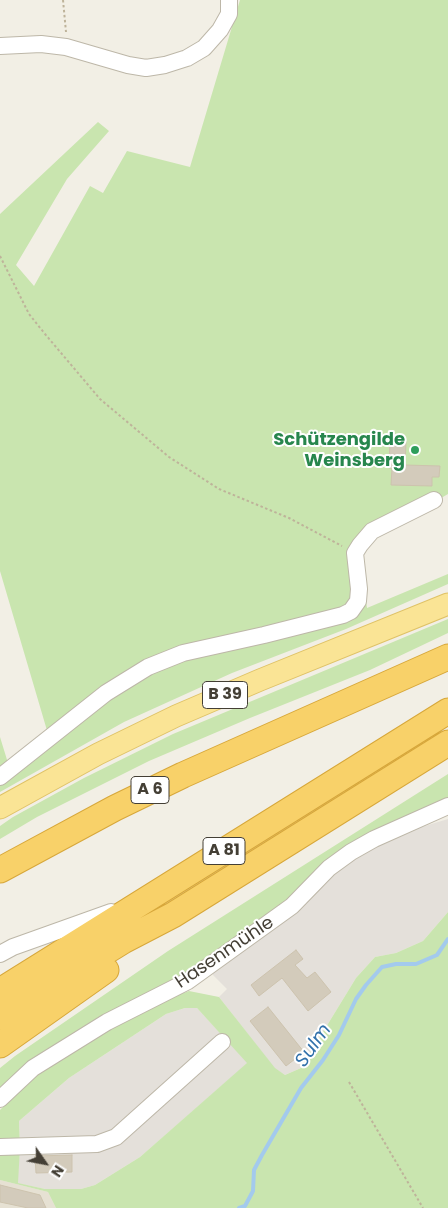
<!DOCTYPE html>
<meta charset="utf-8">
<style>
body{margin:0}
#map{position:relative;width:448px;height:1208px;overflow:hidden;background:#f2efe5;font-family:Poppins,sans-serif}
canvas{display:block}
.north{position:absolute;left:20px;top:1138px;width:50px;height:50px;-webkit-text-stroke:4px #fff;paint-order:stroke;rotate:123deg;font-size:14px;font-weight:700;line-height:20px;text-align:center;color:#443f35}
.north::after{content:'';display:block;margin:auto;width:18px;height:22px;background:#443f35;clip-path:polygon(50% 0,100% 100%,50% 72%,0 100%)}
</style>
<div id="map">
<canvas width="448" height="1208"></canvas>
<div class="north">N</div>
</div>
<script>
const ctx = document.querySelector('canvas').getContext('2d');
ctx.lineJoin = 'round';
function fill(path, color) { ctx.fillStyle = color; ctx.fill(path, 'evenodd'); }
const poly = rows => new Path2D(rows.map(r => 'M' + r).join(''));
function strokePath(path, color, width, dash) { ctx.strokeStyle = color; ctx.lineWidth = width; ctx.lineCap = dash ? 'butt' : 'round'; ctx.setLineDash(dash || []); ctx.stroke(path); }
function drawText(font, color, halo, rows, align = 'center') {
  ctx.font = font + ' Poppins,sans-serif'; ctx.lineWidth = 4; ctx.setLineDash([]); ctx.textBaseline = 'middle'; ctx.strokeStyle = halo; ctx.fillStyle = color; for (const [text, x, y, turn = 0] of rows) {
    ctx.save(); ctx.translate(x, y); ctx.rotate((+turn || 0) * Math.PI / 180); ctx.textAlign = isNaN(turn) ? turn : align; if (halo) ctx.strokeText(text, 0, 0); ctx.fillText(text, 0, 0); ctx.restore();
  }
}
const residential = poly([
 [0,1180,48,1192,56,1208,0,1208]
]);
const industrial = poly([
 [448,819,448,912,423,941,396,953,375,957,356,978,301,1068,285,1075,275,1069,219,997,227,989,213,975,212,972,306,903,337,870,359,854,418,828],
 [185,1008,197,1008,248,1063,140,1157,95,1185,81,1189,45,1189,17,1183,20,1148,19,1121,69,1078,166,1014]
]);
const green = poly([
 [240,0,448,0,448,494,376,536,365,546,361,564,367,608,448,574,448,584,346,629,232,673,124,722,0,792,0,737,8,763,51,744,0,571,0,214,98,122,109,131,67,179,16,265,34,286,90,186,103,193,127,151,190,167],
 [448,619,448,633,370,670,250,718,149,761,37,817,0,839,0,826,13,817,84,778,173,734],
 [448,774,448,801,366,837,264,923,0,1092,0,1068,15,1056,168,951],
 [448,912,448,1208,56,1208,48,1192,0,1180,0,1110,32,1077,87,1041,153,1004,189,991,219,997,275,1068,285,1075,301,1068,356,978,375,957,396,953,423,941],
 [185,1008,197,1008,247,1063,140,1157,95,1185,81,1189,45,1189,18,1183,20,1148,19,1121,69,1078,166,1014]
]);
const stream = poly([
 [239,1208,245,1206,253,1191,254,1170,262,1155,301,1088,323,1060,339,1035,356,999,366,985,382,967,396,964,416,964,437,955,448,939]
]);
const building = poly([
 [390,440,406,441,405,465,440,466,439,477,432,477,432,486,391,485,392,468,389,468,390,440],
 [296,950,303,959,295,965,307,978,315,972,331,992,308,1011,282,978,259,996,251,985,296,950],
 [268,1007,304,1052,286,1066,250,1021,268,1007],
 [72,1155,72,1172,36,1173,35,1156,72,1155],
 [0,1185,40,1195,46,1208,28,1208,0,1202,0,1185]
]);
const path = poly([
 [63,0,66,32],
 [0,256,29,314,45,334,100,399,169,457,219,489,289,518,342,546],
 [349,1082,423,1208]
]);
const minor = poly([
 [0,46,41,44,66,47,128,65,146,68,165,65,187,58,204,48,220,30,229,14,229,0],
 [0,777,106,693,148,667,183,653,264,635,343,615,351,611,358,601,359,589,355,553,360,545,372,531,434,500],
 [0,954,13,947,111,912],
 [0,1099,33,1068,107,1022,188,981,292,906,329,868,351,852,374,839,448,806],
 [0,1147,97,1144,116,1137,222,1042]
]);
const major = poly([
 [0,808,98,754,176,716,260,680,448,604]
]);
const highway = poly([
 [0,870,115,808,183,775,448,657],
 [0,991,448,711],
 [0,1017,123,941,173,915,448,743],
 [0,1045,106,970]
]);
const markers = [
 [415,450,5,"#2e9e5b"]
];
const shields = [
 [225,695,45],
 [150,790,38],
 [224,851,42]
];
const shieldNames = [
 ["B 39",225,695],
 ["A 6",150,790],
 ["A 81",224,851]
];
const leisureNames = [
 ["Schützengilde",405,440],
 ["Weinsberg",405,461]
];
const streetNames = [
 ["Hasenmühle",225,953,-34]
];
const waterNames = [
 ["Sulm",314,1046,-55]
];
fill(residential, '#e6e1d3');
fill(industrial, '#e4e0da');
fill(green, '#c9e5af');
strokePath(stream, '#a3caed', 4);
fill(building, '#d3cbbb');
strokePath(building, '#cdc3ae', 1);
strokePath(minor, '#bdb7a8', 18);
strokePath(major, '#dfc266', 23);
strokePath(highway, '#d7a73a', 27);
strokePath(path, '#beb39a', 2, [2.5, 2.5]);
strokePath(minor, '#fff', 16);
strokePath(major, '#fae495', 21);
strokePath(highway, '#f8d169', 25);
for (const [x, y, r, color] of markers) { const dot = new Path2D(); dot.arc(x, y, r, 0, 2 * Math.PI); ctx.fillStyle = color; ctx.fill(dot); strokePath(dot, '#fff', 2); }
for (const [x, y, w] of shields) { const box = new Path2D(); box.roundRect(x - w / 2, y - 13.5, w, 27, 4); ctx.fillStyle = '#fff'; ctx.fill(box); strokePath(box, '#443f35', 1); }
drawText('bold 16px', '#443f35', null, shieldNames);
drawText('bold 18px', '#27864d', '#fff', leisureNames, 'right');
drawText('18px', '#443f35', '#fff', streetNames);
drawText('italic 19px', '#3271ab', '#fff', waterNames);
</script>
